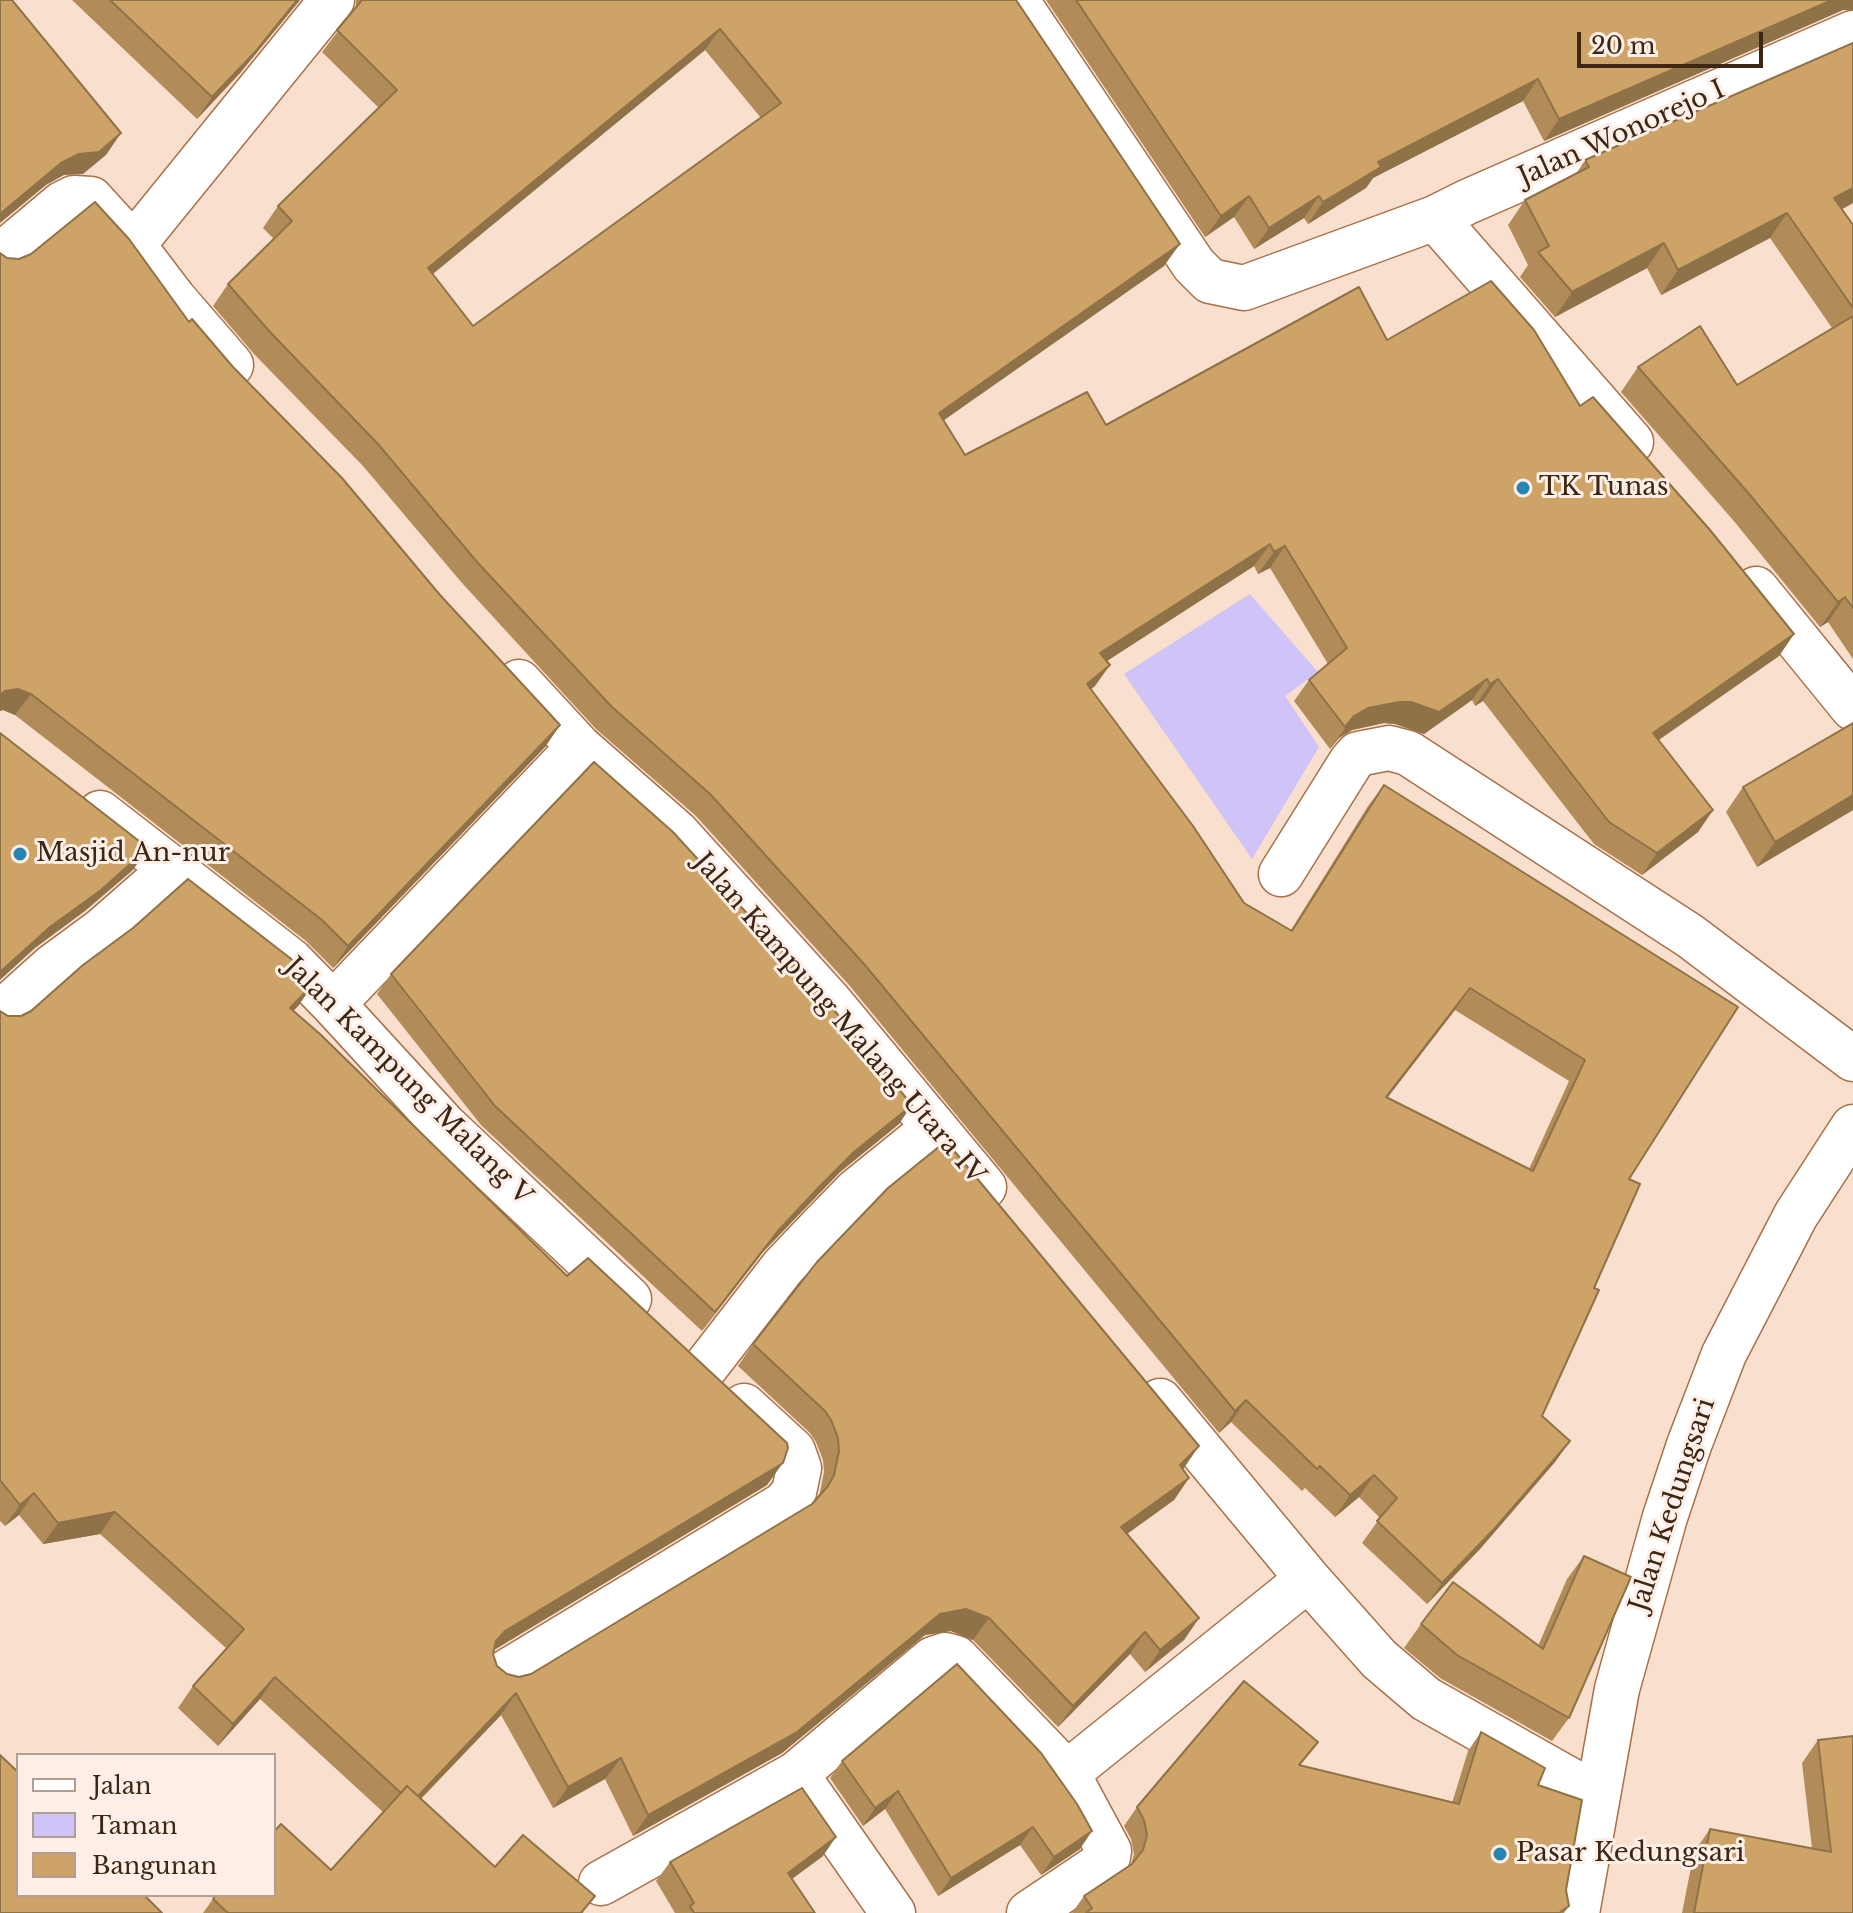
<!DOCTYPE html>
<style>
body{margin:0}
#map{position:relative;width:1853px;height:1913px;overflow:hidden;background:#f9dfce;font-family:"Libre Baskerville",serif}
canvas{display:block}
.legend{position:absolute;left:16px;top:1753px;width:260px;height:144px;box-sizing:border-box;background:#fdefe7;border:2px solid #b19f93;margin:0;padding:10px 14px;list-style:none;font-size:24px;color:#3e2614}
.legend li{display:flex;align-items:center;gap:16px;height:40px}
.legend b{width:40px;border:2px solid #b19f93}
.scale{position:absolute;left:1577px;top:32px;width:186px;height:36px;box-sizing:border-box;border:4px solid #3e2614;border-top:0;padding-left:10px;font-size:24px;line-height:28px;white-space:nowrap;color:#3e2614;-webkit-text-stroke:6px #fdefe7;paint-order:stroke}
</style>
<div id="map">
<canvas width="1853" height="1913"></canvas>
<ul class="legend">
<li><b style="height:10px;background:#fff"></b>Jalan</li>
<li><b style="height:22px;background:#cfc3f7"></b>Taman</li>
<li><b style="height:22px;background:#cea367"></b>Bangunan</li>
</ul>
<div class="scale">20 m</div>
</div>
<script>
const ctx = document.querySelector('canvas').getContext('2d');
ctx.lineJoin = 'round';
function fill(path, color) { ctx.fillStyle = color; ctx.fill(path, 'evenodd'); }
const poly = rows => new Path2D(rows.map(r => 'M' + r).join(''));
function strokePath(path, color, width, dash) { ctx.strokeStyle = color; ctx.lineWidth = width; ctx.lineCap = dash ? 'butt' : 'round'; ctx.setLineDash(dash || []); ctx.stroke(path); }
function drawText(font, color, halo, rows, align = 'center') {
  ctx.font = font + ' "Libre Baskerville",serif'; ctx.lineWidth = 6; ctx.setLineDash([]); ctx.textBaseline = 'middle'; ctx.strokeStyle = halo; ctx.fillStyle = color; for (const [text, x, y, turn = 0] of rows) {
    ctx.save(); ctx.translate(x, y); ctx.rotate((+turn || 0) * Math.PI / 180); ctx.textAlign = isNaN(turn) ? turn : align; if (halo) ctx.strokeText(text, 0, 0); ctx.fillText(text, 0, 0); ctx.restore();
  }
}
const green = poly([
 [1250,594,1318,672,1285,696,1319,747,1252,859,1124,674]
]);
const minor = poly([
 [1016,0,1194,265,1210,281,1244,288,1435,218,1631,442],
 [1435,218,1467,202,1853,33],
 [133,245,332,0],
 [0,256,62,204,74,198,91,199,133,245,174,299,231,365],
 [1756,589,1853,708],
 [519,682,579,747,677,833,830,1002,984,1187],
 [100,813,291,961,333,1004,444,1125,629,1299],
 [1281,874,1351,762,1358,754,1389,748,1408,753,1690,936,1853,1059],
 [333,1004,579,747],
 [0,1014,52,967,101,931,172,869],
 [704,1369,783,1267,823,1225,856,1191,934,1128],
 [1160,1401,1308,1579,1379,1659,1426,1699,1598,1796],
 [503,1674,784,1504,794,1492,799,1468,793,1451,744,1406],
 [796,1774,893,1913],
 [601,1883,796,1774,933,1659,945,1655,956,1658,1067,1773],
 [1029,1913,1105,1862,1108,1857,1109,1851,1067,1773,1308,1579],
 [1577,1913,1617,1689,1665,1517,1689,1445,1724,1354,1796,1215,1853,1127]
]);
const wall = poly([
 [72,0,300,0,240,73,197,119],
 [356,0,1016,0,1164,266,944,420,965,455,1106,425,1387,340,1580,406,1794,634,1779,656,1659,740,1713,810,1698,832,1642,875,1594,844,1483,701,1475,706,1472,700,1424,734,1395,724,1384,723,1352,730,1339,738,1330,749,1294,701,1309,680,1328,664,1270,568,1258,574,1254,566,1107,661,1110,665,1091,689,1244,903,1291,930,1368,806,1384,785,1738,1007,1629,1179,1594,1288,1542,1416,1570,1441,1555,1462,1480,1549,1427,1604,1362,1543,1380,1518,1359,1497,1335,1517,1305,1488,1302,1491,1231,1422,1219,1433,849,985,696,816,596,729,462,583,363,466,254,354,213,306,228,284,274,239,263,228,278,206,379,108,322,52,355,9,356,5],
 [705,50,761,118,473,326,433,274],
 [1455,1010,1569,1081,1529,1169,1387,1098],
 [1046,0,1853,0,1843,10,1544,141,1523,101,1373,178,1366,188,1308,224,1304,218,1254,249,1234,217,1205,237],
 [1853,43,1853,203,1842,209,1853,225,1853,659,1828,622,1820,627,1733,520,1621,392,1638,367,1737,385,1832,328,1770,238,1661,295,1647,268,1555,317,1520,277,1528,265,1508,225,1525,200,1576,174,1585,160],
 [0,253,7,258,189,322,233,367,440,595,560,725,545,747,333,968,306,941,15,715,3,710,0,711],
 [1743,787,1853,810,1757,867,1726,812],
 [391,974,899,1124,840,1172,805,1208,763,1252,702,1331,481,1125,377,994],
 [299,1005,293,1011,767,1485,494,1650,493,1654,497,1666,507,1674,519,1677,531,1674,812,1504,819,1497,824,1472,823,1460,816,1442,810,1433,738,1366,753,1344,1183,1469,1189,1478,1174,1500,1127,1534,1199,1618,1184,1640,1145,1672,1130,1654,1058,1727,973,1640,951,1631,925,1635,782,1753,633,1836,605,1779,553,1808,501,1715,421,1799,495,1867,584,1913,203,1913,213,1899,331,1870,383,1812,260,1699,218,1746,178,1708,193,1686,227,1649,100,1534,43,1544,19,1515,5,1526,0,1521,0,1011,8,1016,21,1016],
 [1584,1556,1569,1718,1552,1741,1440,1678,1404,1648,1421,1624,1538,1646,1567,1579],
 [957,1664,1080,1849,1041,1875,1020,1845,938,1896,885,1809,863,1826,830,1778,842,1761],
 [1481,1732,1538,1785,1566,1890,1569,1906,1564,1913,1072,1913,1084,1896,1131,1865,1134,1854,1131,1839,1124,1826,1137,1807,1301,1766,1452,1803,1468,1751],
 [1818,1740,1853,1913,1682,1913,1694,1852,1710,1829,1812,1848,1802,1763],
 [823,1856,792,1879,815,1913,675,1913,656,1881,670,1862]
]);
const shadedWall = poly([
 [297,0,300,0,240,73,197,119,212,97],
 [1832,0,1853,0,1853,10,1843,10,1544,141,1559,119],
 [720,29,705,50,413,290,428,268],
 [1538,79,1523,101,1373,178,1366,188,1308,224,1323,202,1378,162],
 [121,133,106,155,83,174,64,175,46,185,0,223,0,214,61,163],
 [1853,188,1853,203,1817,223,1834,198],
 [1249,196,1234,217,1205,237,1221,216],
 [1319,196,1304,218,1254,249,1269,228],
 [1787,213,1770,238,1661,295,1678,270],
 [1664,243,1647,268,1555,317,1572,292],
 [1180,244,1164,266,924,434,939,413],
 [1270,544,1254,566,1085,675,1100,653],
 [1285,546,1270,568,1258,574,1274,552],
 [1845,597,1828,622,1820,627,1838,602],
 [1794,634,1779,656,1638,754,1653,733],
 [1110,665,1095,686,1072,705,1087,684],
 [1487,679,1472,700,1424,734,1395,724,1384,723,1352,730,1339,738,1330,749,1354,716,1368,708],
 [1498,679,1483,701,1475,706,1490,684],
 [18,689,31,694,15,715,3,710,0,711,0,695,5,691],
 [560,725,545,747,333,968,348,946],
 [1853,795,1853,810,1757,867,1775,842],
 [1713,810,1698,832,1642,875,1657,853],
 [148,848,133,870,85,911,35,948,0,980,0,972,50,927],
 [314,983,299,1005,275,1030,290,1008],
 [1470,988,1455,1010,1371,1119,1386,1097],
 [912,1105,899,1124,840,1172,763,1252,702,1331,777,1232,854,1152],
 [1246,1400,1231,1422,1219,1433,1235,1411],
 [1570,1441,1555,1462,1480,1549,1427,1604,1442,1583],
 [1199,1446,1184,1468,1165,1487,1180,1465],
 [783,1463,767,1485,489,1653,496,1641,505,1631],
 [1374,1475,1359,1497,1335,1517,1350,1495],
 [1189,1478,1174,1500,1106,1549,1121,1527],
 [34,1493,19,1515,5,1526,20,1505],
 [115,1512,100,1534,43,1544,58,1523],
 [966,1609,989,1618,973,1640,951,1631,925,1635,782,1753,633,1836,648,1815,940,1614],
 [1199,1618,1184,1640,1145,1672,1160,1650],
 [1145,1632,1130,1654,1058,1727,1073,1706],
 [275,1677,260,1699,218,1746,233,1724],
 [516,1693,501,1715,396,1824,412,1802],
 [621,1758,605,1779,553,1808,568,1787],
 [898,1791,885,1809,863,1826,875,1808],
 [1033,1827,1020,1845,938,1896,951,1878],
 [1092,1831,1080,1849,1041,1875,1054,1857],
 [836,1837,823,1856,774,1892,788,1873]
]);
const building = poly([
 [0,0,12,0,121,133,99,152,79,154,61,163,0,214,0,0],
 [110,0,297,0,256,51,212,97,110,0],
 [362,0,1016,0,1180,244,939,413,965,455,1087,392,1106,425,1359,287,1387,340,1491,281,1534,330,1580,406,1593,397,1710,530,1794,634,1653,733,1713,810,1657,853,1609,822,1498,679,1490,684,1487,679,1439,712,1411,702,1399,702,1368,708,1354,716,1345,727,1309,680,1347,648,1285,546,1274,552,1270,544,1100,653,1110,665,1087,684,1193,826,1244,903,1292,931,1384,785,1738,1007,1629,1179,1640,1184,1594,1288,1599,1290,1542,1416,1570,1441,1496,1527,1442,1583,1377,1521,1397,1498,1374,1475,1350,1495,1320,1466,1317,1469,1246,1400,1235,1411,864,964,711,795,612,707,477,562,378,444,270,332,228,284,292,221,278,206,397,90,337,30,362,0],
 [720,29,781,103,473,326,428,268,720,29],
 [1470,988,1585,1060,1533,1171,1386,1097,1470,988],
 [1076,0,1832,0,1559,119,1538,79,1378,162,1381,167,1323,202,1319,196,1269,228,1249,196,1221,216,1076,0],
 [1853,43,1853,188,1834,198,1853,225,1853,308,1787,213,1678,270,1664,243,1572,292,1538,252,1549,246,1525,200,1589,167,1585,160,1853,43],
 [95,202,129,239,189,322,192,319,233,367,342,478,440,595,560,725,348,946,322,920,31,694,18,689,5,691,0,695,0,253,7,258,19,259,31,254,95,202],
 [1853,316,1853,608,1845,597,1838,602,1750,495,1638,367,1700,326,1737,385,1853,316],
 [1853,723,1853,795,1775,842,1743,787,1853,723],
 [0,733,148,848,101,890,50,927,0,972,0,733],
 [594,762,673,832,825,999,912,1105,854,1152,818,1188,777,1232,715,1312,495,1106,391,974,594,762],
 [188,879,290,958,314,983,290,1008,320,1034,567,1276,588,1258,787,1443,788,1448,783,1463,505,1631,496,1641,493,1654,497,1666,507,1674,519,1677,531,1674,812,1504,828,1486,834,1475,839,1451,838,1438,831,1420,825,1411,753,1344,817,1262,888,1188,946,1141,1199,1446,1180,1465,1189,1478,1121,1527,1199,1618,1160,1650,1145,1632,1073,1706,989,1618,966,1609,940,1614,797,1732,648,1815,621,1758,568,1787,516,1693,418,1796,407,1786,401,1793,275,1677,233,1724,193,1686,244,1629,115,1512,58,1523,34,1493,20,1505,0,1480,0,1011,8,1016,21,1016,31,1011,83,965,133,928,188,879],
 [1584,1556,1631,1577,1569,1718,1457,1655,1421,1624,1453,1582,1543,1649,1584,1556],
 [957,1664,1041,1753,1077,1804,1092,1831,1054,1857,1033,1827,951,1878,898,1791,875,1808,842,1761,957,1664],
 [1244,1681,1318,1742,1299,1765,1459,1804,1481,1732,1545,1768,1538,1785,1582,1800,1566,1890,1569,1906,1559,1913,1086,1913,1092,1908,1084,1896,1132,1864,1143,1850,1147,1835,1144,1820,1137,1807,1244,1681],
 [1853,1736,1853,1913,1694,1913,1710,1829,1831,1852,1818,1740,1853,1736],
 [0,1755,18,1772,18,1895,144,1895,162,1913,0,1913,0,1755],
 [407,1786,495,1867,523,1835,595,1896,581,1913,228,1913,213,1899,216,1895,274,1895,274,1832,281,1824,331,1870,407,1786],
 [802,1788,836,1837,788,1873,815,1913,694,1913,690,1906,694,1903,670,1862,802,1788]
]);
const markers = [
 [1523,488,8,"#2984b1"],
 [20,854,8,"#2984b1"],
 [1500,1854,8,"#2984b1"]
];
const streetNames = [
 ["Jalan Wonorejo I",1622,134,-24],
 ["Jalan Kampung Malang Utara IV",839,1019,49],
 ["Jalan Kampung Malang V",408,1082,45],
 ["Jalan Kedungsari",1673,1505,-72]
];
const poiNames = [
 ["TK Tunas",1539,488],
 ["Masjid An-nur",36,854],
 ["Pasar Kedungsari",1516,1854]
];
fill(green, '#cfc3f7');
strokePath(minor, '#aa7047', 47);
strokePath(minor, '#fff', 44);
fill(wall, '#b18c59');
fill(shadedWall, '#907248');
fill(building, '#cea367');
strokePath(building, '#907248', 2);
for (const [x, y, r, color] of markers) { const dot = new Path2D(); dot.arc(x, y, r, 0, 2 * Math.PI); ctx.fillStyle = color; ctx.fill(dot); strokePath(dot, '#fdefe7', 3); }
drawText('26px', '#3e2614', '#fdefe7', streetNames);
drawText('26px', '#3e2614', '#fdefe7', poiNames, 'left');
</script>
